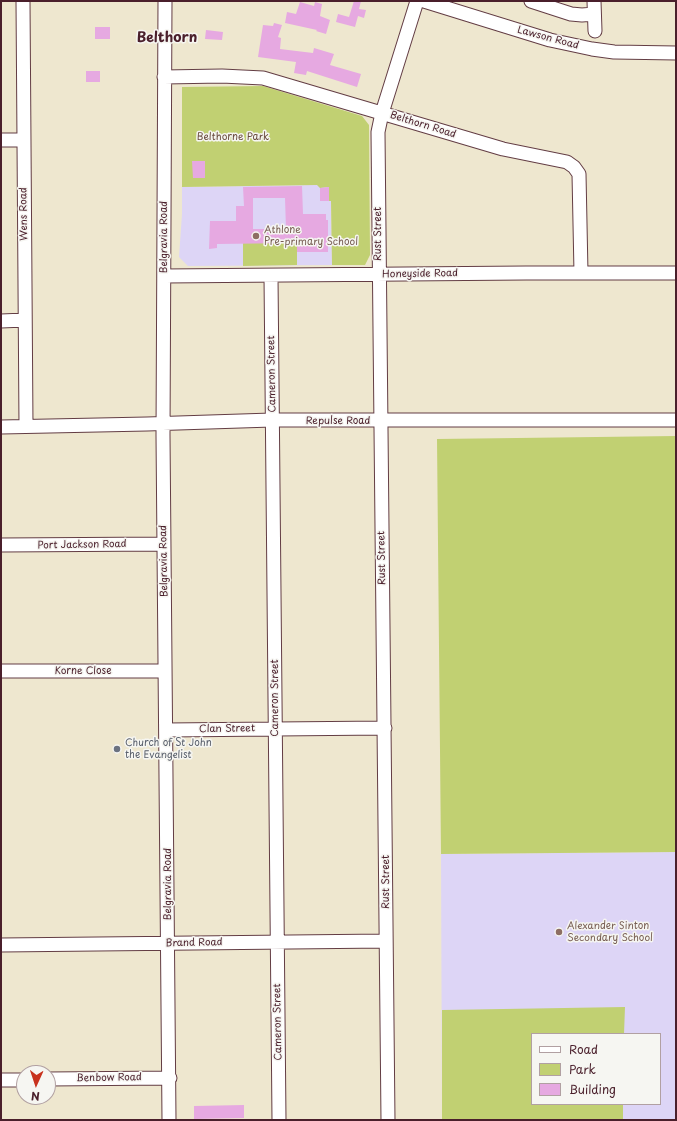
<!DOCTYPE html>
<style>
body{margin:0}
#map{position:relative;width:677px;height:1121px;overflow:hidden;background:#eee7cf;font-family:"Playpen Sans",sans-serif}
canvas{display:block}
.frame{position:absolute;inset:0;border:2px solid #4a1f2b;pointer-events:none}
.legend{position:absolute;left:531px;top:1033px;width:130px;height:72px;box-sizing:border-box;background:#f6f6f2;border:1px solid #b1a0a2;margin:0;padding:5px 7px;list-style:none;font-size:12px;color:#4a1f2b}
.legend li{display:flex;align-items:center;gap:8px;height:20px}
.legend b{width:20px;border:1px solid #b1a0a2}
.north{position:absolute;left:16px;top:1065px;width:40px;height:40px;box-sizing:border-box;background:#f6f6f2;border:1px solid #b1a0a2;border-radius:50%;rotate:183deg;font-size:11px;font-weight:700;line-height:16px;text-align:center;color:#4a1f2b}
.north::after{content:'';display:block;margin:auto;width:14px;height:18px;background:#c8321e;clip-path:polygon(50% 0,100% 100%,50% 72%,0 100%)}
</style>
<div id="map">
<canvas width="677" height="1121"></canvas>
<div class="frame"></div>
<ul class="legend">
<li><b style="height:5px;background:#fff"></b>Road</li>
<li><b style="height:11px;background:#c1d072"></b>Park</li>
<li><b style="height:11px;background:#e6a9e1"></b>Building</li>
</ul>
<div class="north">N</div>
</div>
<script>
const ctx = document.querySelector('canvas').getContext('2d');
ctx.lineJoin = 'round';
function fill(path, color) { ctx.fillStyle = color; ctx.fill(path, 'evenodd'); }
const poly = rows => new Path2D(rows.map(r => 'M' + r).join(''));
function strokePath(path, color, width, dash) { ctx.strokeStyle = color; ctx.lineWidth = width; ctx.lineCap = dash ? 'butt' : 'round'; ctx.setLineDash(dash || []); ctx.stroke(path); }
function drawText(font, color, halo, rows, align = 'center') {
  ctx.font = font + ' "Playpen Sans",sans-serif'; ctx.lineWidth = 3; ctx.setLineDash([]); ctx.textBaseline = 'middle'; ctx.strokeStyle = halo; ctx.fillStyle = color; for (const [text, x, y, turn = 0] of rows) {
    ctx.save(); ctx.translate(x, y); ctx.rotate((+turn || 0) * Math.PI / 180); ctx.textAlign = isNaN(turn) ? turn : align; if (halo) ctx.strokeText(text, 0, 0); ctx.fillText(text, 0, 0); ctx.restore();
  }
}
const built = poly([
 [317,185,329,187,329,201,331,201,332,265,188,266,179,257,182,214,182,187],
 [676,852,676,1120,442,1120,441,854],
 [532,1034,660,1034,660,1104,532,1104]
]);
const green = poly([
 [263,86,362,116,369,125,370,255,365,265,332,265,331,201,329,201,329,187,320,188,317,185,182,187,182,87],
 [243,243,297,243,297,265,243,266],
 [676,436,676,852,441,854,437,439],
 [625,1007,624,1034,532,1034,532,1104,623,1104,623,1120,442,1120,442,1010]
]);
const building = poly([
 [354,1,361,1,359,9,366,10,364,18,358,16,355,27,336,22,338,14,349,17],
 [300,2,314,6,315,2,322,4,320,16,330,20,326,34,316,31,317,30,285,23,287,12,296,14],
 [274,23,282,25,278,37,281,38,280,49,313,53,314,48,334,54,330,65,361,74,357,87,307,71,306,75,294,73,296,62,258,57,263,25,273,26],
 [95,27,110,27,110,39,95,39],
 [206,30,223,32,222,40,205,39],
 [86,71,100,71,100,82,86,82],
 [192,161,205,161,205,178,193,178],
 [302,186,303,214,326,214,326,220,328,220,328,252,297,252,297,243,217,244,217,248,209,249,210,221,236,221,236,206,244,206,243,187],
 [253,198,285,198,286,229,253,229],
 [329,187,329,201,320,201,320,188],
 [244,1105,244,1118,194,1119,194,1106]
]);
const minor = poly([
 [23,1,26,426],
 [165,1,163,435,169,1120],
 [424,1,550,40,592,49,614,52,676,53],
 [531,1,571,14,582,15,594,14],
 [594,1,595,31],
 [164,77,222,76,263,78,503,149,567,162,574,167,579,174,581,273],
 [1,140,23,140],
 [164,276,526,273,676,273],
 [271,276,279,1120],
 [1,321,25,320],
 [1,427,147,424,272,420,676,420],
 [1,545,164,544],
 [1,671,165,671],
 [166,730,385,728],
 [1,945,386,941],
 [48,1079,170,1078],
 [1,1080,24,1080],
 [388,1120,378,132,382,113,417,1]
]);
const markers = [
 [256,236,4,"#8d6e63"],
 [117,749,4,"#6b7280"],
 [559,932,4,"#8d6e63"]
];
const streetNames = [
 ["Lawson Road",548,38,15],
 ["Belthorn Road",423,125,17],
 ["Wens Road",24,214,-91],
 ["Rust Street",378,234,-90],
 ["Belgravia Road",164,237,-90],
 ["Honeyside Road",420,274,-1],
 ["Cameron Street",272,374,-91],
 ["Repulse Road",338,421],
 ["Port Jackson Road",82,545,-1],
 ["Rust Street",382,558,-91],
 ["Belgravia Road",164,561,-91],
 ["Korne Close",83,671],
 ["Cameron Street",275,698,-90],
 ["Clan Street",227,729,-1],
 ["Rust Street",386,882,-90],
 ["Belgravia Road",168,884,-90],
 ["Brand Road",194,943,-1],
 ["Cameron Street",278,1022,-91],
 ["Benbow Road",109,1078,-1]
];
const parkNames = [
 ["Belthorne Park",233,137]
];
const educationNames = [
 ["Athlone",264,230],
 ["Pre-primary School",264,242],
 ["Alexander Sinton",567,926],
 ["Secondary School",567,938]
];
const worshipNames = [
 ["Church of St John",125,743],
 ["the Evangelist",125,755]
];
const districtNames = [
 ["Belthorn",167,38]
];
fill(built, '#ddd5f6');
fill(green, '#c1d072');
fill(building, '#e6a9e1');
strokePath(minor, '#633d44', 15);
strokePath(minor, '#fff', 13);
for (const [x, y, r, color] of markers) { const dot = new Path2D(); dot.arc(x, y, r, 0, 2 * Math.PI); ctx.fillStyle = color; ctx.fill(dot); strokePath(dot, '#f6f6f2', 1.5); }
drawText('10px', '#4a1f2b', '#f6f6f2', streetNames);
drawText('10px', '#684b3d', '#f6f6f2', parkNames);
drawText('10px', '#785e54', '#f6f6f2', educationNames, 'left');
drawText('10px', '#5b616d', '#f6f6f2', worshipNames, 'left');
drawText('bold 14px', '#4a1f2b', '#f6f6f2', districtNames);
</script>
